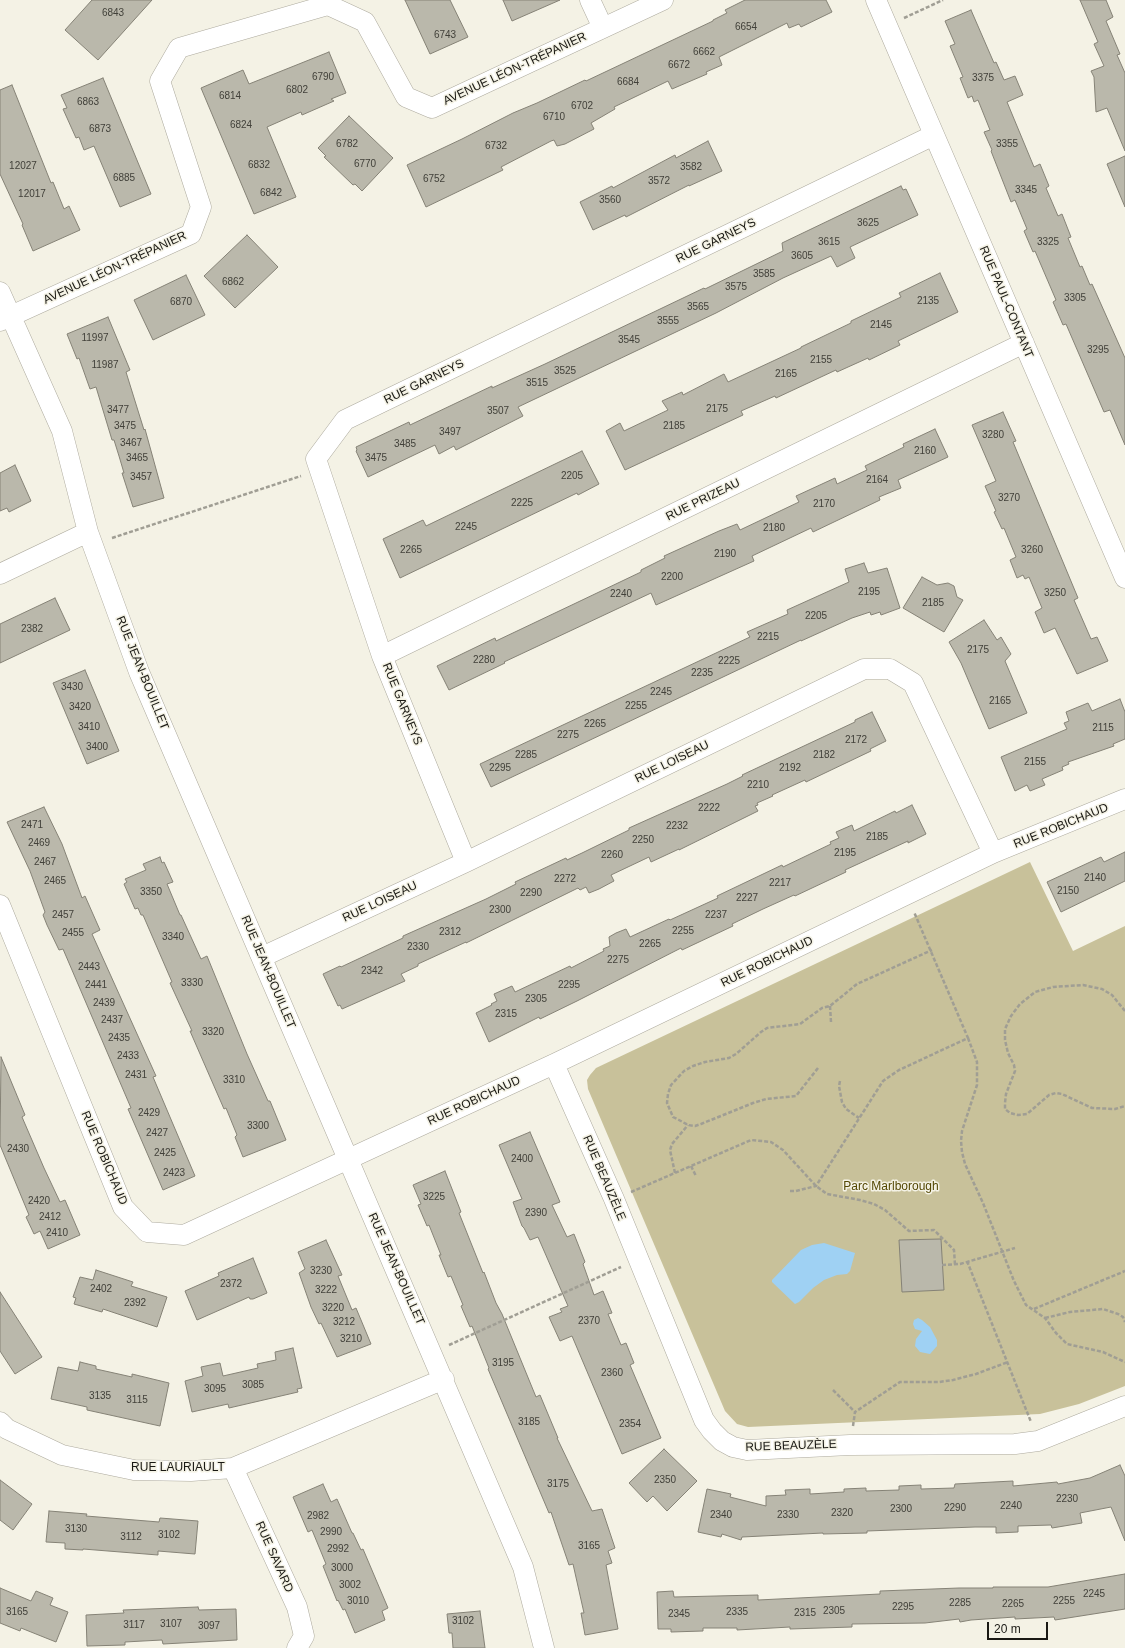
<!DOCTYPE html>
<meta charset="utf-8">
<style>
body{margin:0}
#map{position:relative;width:1125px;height:1648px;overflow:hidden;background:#f4f2e5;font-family:Arial,sans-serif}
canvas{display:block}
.scale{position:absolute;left:987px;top:1622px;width:61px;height:18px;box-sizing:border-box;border:2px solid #1a1914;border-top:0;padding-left:5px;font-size:12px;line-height:14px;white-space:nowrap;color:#1a1914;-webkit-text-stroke:3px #f4f2e5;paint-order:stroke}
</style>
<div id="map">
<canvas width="1125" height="1648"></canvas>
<div class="scale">20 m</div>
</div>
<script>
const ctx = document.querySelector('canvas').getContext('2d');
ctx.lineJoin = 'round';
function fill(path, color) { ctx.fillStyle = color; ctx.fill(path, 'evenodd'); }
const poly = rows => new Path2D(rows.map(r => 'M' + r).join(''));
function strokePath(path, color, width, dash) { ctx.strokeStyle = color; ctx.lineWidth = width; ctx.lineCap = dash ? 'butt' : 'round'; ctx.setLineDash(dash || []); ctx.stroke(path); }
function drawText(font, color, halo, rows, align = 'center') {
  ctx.font = font + ' Arial,sans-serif'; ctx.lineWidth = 3; ctx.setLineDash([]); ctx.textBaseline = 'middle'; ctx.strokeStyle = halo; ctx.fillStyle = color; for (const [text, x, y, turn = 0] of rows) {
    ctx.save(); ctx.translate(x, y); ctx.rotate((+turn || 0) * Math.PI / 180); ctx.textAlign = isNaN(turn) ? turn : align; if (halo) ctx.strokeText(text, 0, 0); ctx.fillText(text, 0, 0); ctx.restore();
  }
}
const green = poly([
 [1030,862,1073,951,1125,926,1125,1386,1079,1404,1040,1414,748,1427,737,1424,725,1411,588,1089,587,1080,590,1075,596,1068]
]);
const water = poly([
 [824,1243,855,1253,850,1271,847,1274,837,1275,824,1280,813,1288,799,1302,795,1304,772,1282,772,1280,801,1250,812,1245],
 [918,1318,922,1320,930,1327,937,1340,937,1346,930,1354,920,1352,915,1346,916,1339,922,1331,915,1329,913,1324,914,1320]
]);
const building = poly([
 [92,0,152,0,98,60,65,30,92,0],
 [405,0,450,0,468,37,430,54,405,0],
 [503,0,560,0,512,21,503,0],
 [745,0,826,0,832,12,801,27,799,24,789,28,787,23,719,57,722,65,706,72,707,74,672,89,668,81,614,107,615,109,591,123,594,129,565,144,557,146,554,140,551,141,501,167,503,170,426,207,407,165,462,139,513,113,537,103,585,80,586,81,713,21,713,20,727,13,725,10,745,0],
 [1080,0,1106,0,1113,17,1106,21,1120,54,1117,55,1125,73,1125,151,1107,108,1096,112,1094,77,1091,71,1104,66,1094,44,1098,42,1080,0],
 [971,10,994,63,996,62,1004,80,1015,76,1023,95,1007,102,1034,167,1040,164,1049,186,1046,188,1058,216,1062,214,1071,237,1068,238,1080,267,1082,266,1090,285,1092,284,1125,358,1125,445,1110,410,1104,412,1066,324,1063,325,1053,302,1056,300,1035,251,1033,252,1024,231,1027,229,1015,200,1011,202,991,151,992,150,984,132,990,130,978,100,974,102,972,96,968,98,960,78,963,77,950,46,955,44,945,21,971,10],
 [329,52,346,93,331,99,334,101,302,115,301,112,267,127,296,197,254,214,201,88,243,70,249,84,329,52],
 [103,78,151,194,120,207,94,146,84,150,79,137,76,138,63,109,67,108,61,95,103,78],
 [12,85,51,183,53,182,64,209,69,206,80,230,33,251,22,225,23,224,0,174,0,90,12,85],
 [349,116,393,158,362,191,355,184,353,185,324,157,326,156,318,148,349,116],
 [708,141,722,171,689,186,689,185,626,217,625,215,593,230,580,202,612,186,613,188,675,155,676,158,708,141],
 [1125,156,1125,207,1107,164,1125,156],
 [901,186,903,190,906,189,918,215,850,247,855,258,837,267,831,256,783,278,716,313,518,407,523,416,456,450,454,446,439,454,435,445,368,477,356,451,357,450,356,447,409,422,410,425,492,386,492,388,545,364,704,288,705,289,783,251,782,243,901,186],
 [247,235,278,267,235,308,204,276,247,235],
 [940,273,958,312,898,341,900,345,869,360,868,358,837,372,836,370,776,398,775,396,741,411,743,415,625,470,606,431,620,423,624,431,668,410,662,401,682,392,683,395,724,374,728,382,801,348,801,347,851,323,851,321,901,297,899,293,940,273],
 [186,275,205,315,153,340,134,300,186,275],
 [108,317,130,370,126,372,144,430,145,429,164,498,133,507,122,473,124,473,119,456,114,440,112,440,96,387,90,389,79,358,77,359,67,334,108,317],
 [1003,412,1016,441,1013,442,1078,598,1074,600,1091,639,1097,637,1108,661,1077,674,1055,628,1044,633,1035,612,1042,608,1029,577,1025,579,1023,575,1017,578,1010,560,1016,557,1004,528,1002,529,994,512,996,511,985,486,996,481,972,425,1003,412],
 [935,429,948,457,898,480,901,488,879,497,880,500,813,532,811,528,752,556,754,561,656,605,651,593,504,662,505,663,449,690,437,666,495,638,496,641,576,603,641,572,641,570,665,558,664,556,719,531,737,524,740,530,799,502,796,496,835,478,837,484,867,470,865,466,904,447,903,444,935,429],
 [582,451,599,484,578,495,577,493,400,578,383,539,423,520,426,526,582,451],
 [15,465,31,501,9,512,7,508,0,511,0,473,15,465],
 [864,563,868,573,887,568,900,608,881,615,880,612,871,615,870,612,852,618,801,641,801,640,491,787,480,764,750,637,747,632,788,614,787,610,849,582,845,569,864,563],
 [922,577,937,585,948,583,954,586,957,597,963,600,944,632,903,608,922,577],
 [55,598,70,630,0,663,0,624,55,598],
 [984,620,997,640,1001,637,1011,654,1005,661,1027,713,989,729,961,663,949,642,984,620],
 [85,670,119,751,87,764,53,683,85,670],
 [1120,699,1125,712,1125,739,1113,744,1114,746,1068,762,1069,764,1062,767,1063,770,1042,779,1045,785,1030,791,1027,785,1015,791,1001,757,1067,729,1064,723,1069,721,1066,712,1088,703,1092,711,1120,699],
 [872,712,886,741,870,749,871,751,806,782,805,780,772,795,773,796,757,803,758,805,755,806,758,811,679,850,679,849,651,862,649,857,611,875,614,881,599,889,589,893,586,887,580,890,578,888,466,943,466,942,418,964,418,966,401,974,405,981,342,1009,340,1005,338,1006,323,974,340,966,341,967,388,945,403,938,403,936,486,899,516,884,515,882,566,858,567,860,582,853,629,830,629,828,727,784,743,776,742,775,855,722,855,720,872,712],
 [912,805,926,834,908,843,908,841,845,870,846,872,795,896,794,895,763,909,732,924,733,926,682,950,681,948,577,1001,540,1019,539,1017,489,1042,476,1013,492,1005,491,1004,497,1001,494,994,512,986,515,992,570,966,571,968,604,951,603,949,610,946,609,937,616,933,626,929,630,937,669,919,670,920,718,898,717,896,782,865,783,867,831,844,830,842,839,838,836,832,852,825,854,831,895,811,896,813,912,805],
 [44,807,62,844,82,898,85,896,100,930,92,934,156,1076,153,1077,195,1176,163,1190,128,1109,131,1108,63,949,59,950,47,925,43,915,45,912,30,871,7,822,44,807],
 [1125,852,1125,881,1061,912,1047,882,1101,857,1104,862,1125,852],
 [160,857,162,863,164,862,173,882,167,884,180,915,181,915,201,959,207,956,247,1054,268,1101,270,1101,286,1140,243,1157,235,1137,237,1135,226,1108,224,1109,190,1031,192,1031,170,983,172,982,143,915,141,915,138,908,135,909,124,884,127,882,125,879,146,870,143,864,160,857],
 [1,1057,25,1115,22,1117,44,1168,60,1202,65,1200,80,1235,48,1249,40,1231,34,1234,26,1217,29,1215,0,1145,1,1057],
 [530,1132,560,1202,552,1205,567,1237,574,1234,585,1262,583,1264,594,1295,603,1291,612,1313,608,1314,621,1345,626,1343,634,1363,630,1365,661,1438,622,1454,572,1336,560,1341,549,1317,562,1312,560,1309,568,1306,538,1237,530,1240,524,1228,522,1226,513,1202,522,1199,499,1145,530,1132],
 [445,1171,461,1212,459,1213,483,1273,484,1272,496,1303,502,1314,536,1397,540,1395,558,1438,557,1438,592,1511,602,1509,615,1548,608,1551,612,1563,606,1565,618,1629,585,1635,581,1613,584,1613,573,1564,569,1565,551,1512,549,1513,488,1369,489,1368,472,1326,470,1327,461,1306,463,1305,451,1276,448,1277,439,1255,441,1255,429,1225,427,1226,418,1205,421,1204,413,1185,445,1171],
 [941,1239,944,1290,902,1292,899,1240,941,1239],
 [326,1240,342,1275,338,1276,352,1310,356,1308,371,1344,337,1357,321,1323,319,1324,311,1307,299,1273,305,1269,298,1252,326,1240],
 [253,1258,267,1293,253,1299,250,1299,249,1297,197,1320,185,1291,219,1276,218,1273,253,1258],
 [96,1270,133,1282,131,1286,167,1297,157,1327,103,1309,102,1312,74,1304,76,1298,73,1297,80,1277,93,1280,96,1270],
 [0,1292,42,1357,15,1374,0,1351,0,1292],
 [293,1348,302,1388,297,1389,298,1392,229,1408,228,1404,192,1412,185,1381,203,1376,201,1367,220,1363,223,1376,258,1368,257,1364,276,1360,275,1352,293,1348],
 [80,1362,96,1366,96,1369,132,1377,132,1374,169,1383,160,1426,87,1410,87,1407,51,1399,58,1367,78,1371,80,1362],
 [664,1449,697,1481,667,1511,653,1496,647,1502,629,1483,664,1449],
 [1120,1465,1125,1476,1125,1541,1111,1507,1080,1513,1082,1523,1052,1528,1051,1525,1018,1526,1018,1532,996,1533,996,1527,975,1527,867,1531,867,1533,823,1534,823,1533,742,1537,741,1540,722,1534,721,1537,698,1532,707,1489,731,1494,730,1497,766,1506,766,1496,786,1495,785,1490,810,1489,810,1494,844,1492,844,1489,866,1488,866,1491,899,1490,899,1486,921,1485,921,1489,954,1488,955,1484,1013,1481,1013,1486,1057,1482,1058,1484,1090,1478,1120,1465],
 [0,1480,32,1504,13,1530,0,1520,0,1480],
 [323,1484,331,1502,337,1499,352,1533,353,1533,361,1550,363,1549,388,1608,382,1611,385,1620,355,1633,345,1609,343,1610,338,1600,337,1601,323,1566,326,1564,312,1530,308,1532,293,1497,323,1484],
 [49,1511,87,1514,86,1516,159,1522,160,1518,198,1521,195,1554,158,1551,158,1555,83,1549,83,1550,65,1549,65,1543,46,1542,49,1511],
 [1125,1574,1125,1609,1055,1620,1054,1617,1015,1619,1015,1617,971,1620,960,1622,959,1619,925,1623,852,1624,852,1627,790,1629,790,1627,737,1630,737,1628,703,1628,703,1631,671,1632,671,1629,658,1629,657,1592,673,1591,674,1597,758,1595,758,1600,880,1594,880,1591,959,1588,993,1588,993,1587,1048,1587,1125,1574],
 [0,1588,31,1601,36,1591,53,1598,50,1605,68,1612,56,1642,21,1628,20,1631,0,1623,0,1588],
 [198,1607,199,1610,236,1609,237,1640,163,1644,162,1640,143,1641,125,1642,125,1645,87,1646,86,1615,124,1613,123,1610,198,1607],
 [480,1611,485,1648,453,1648,452,1633,449,1633,447,1614,480,1611]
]);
const path = poly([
 [904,18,943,0],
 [112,538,301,476],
 [830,1006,831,1022],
 [1125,1011,1112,995,1102,989,1083,985,1053,987,1035,992,1020,1004,1011,1016,1005,1029,1005,1040,1008,1053,1014,1065,1015,1071,1006,1094,1005,1103,1005,1109,1010,1113,1018,1115,1027,1114,1049,1095,1056,1093,1062,1094,1092,1108,1115,1109,1125,1106],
 [968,1038,977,1062,977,1085,962,1131,961,1141,962,1152,965,1164,983,1203,1014,1281,1026,1305,1045,1318,1056,1333,1067,1344,1103,1352,1125,1362],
 [818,1068,796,1096,766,1099,753,1103,701,1124,695,1126,688,1125,679,1120,673,1117,667,1103,668,1094,671,1085,684,1071,693,1066,705,1062,729,1058,736,1054,761,1032,767,1028,800,1024,822,1008,830,1006,857,984,932,950],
 [840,1081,839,1086,842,1102,846,1109,859,1118],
 [691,1166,696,1176],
 [675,1173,670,1150,672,1144,688,1125],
 [790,1191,796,1191,816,1186,883,1081,899,1070,968,1038,914,912],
 [631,1192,751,1140,771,1142,783,1150,816,1186,827,1194,860,1200,874,1204,885,1210,909,1231,934,1230,954,1250,955,1265],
 [967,1261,1031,1422],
 [942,1265,960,1264,1015,1248],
 [1034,1309,1125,1271],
 [1045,1318,1070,1312,1103,1309,1118,1314,1123,1317,1125,1322],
 [449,1345,621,1267],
 [833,1390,855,1412],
 [853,1426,855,1412,900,1382,939,1382,953,1380,976,1374,1008,1362]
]);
const street = poly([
 [590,0,603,28],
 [876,0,1125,578],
 [0,292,62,431,88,532,139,672,523,1567,544,1648],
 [0,321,191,234,201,207,160,81,179,48,328,5,365,22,406,97,432,108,663,0],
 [0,574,88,532],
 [382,656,1024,343],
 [466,862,382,656,316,459,345,420,934,135],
 [0,905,123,1207,147,1232,184,1235,554,1064,993,853,1125,799],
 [262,957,466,862,864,669,890,669,913,683,993,853],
 [554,1064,614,1199,704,1420,712,1431,722,1441,733,1447,747,1450,850,1445,1015,1444,1038,1441,1125,1406],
 [0,1422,7,1429,62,1455,134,1470,191,1471,233,1468,444,1379],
 [233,1468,297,1607,304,1636,297,1648]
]);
const numberNames = [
 ["6843",113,13],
 ["6654",746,27],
 ["6743",445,35],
 ["6662",704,52],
 ["6672",679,65],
 ["6790",323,77],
 ["3375",983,78],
 ["6684",628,82],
 ["6802",297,90],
 ["6814",230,96],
 ["6863",88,102],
 ["6702",582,106],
 ["6710",554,117],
 ["6824",241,125],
 ["6873",100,129],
 ["6782",347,144],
 ["3355",1007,144],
 ["6732",496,146],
 ["6770",365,164],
 ["6832",259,165],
 ["12027",23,166],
 ["3582",691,167],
 ["6885",124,178],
 ["6752",434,179],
 ["3572",659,181],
 ["3345",1026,190],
 ["6842",271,193],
 ["12017",32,194],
 ["3560",610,200],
 ["3625",868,223],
 ["3615",829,242],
 ["3325",1048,242],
 ["3605",802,256],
 ["3585",764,274],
 ["6862",233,282],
 ["3575",736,287],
 ["3305",1075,298],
 ["2135",928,301],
 ["6870",181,302],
 ["3565",698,307],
 ["3555",668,321],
 ["2145",881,325],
 ["11997",95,338],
 ["3545",629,340],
 ["3295",1098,350],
 ["2155",821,360],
 ["11987",105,365],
 ["3525",565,371],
 ["2165",786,374],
 ["3515",537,383],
 ["2175",717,409],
 ["3477",118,410],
 ["3507",498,411],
 ["3475",125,426],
 ["2185",674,426],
 ["3497",450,432],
 ["3280",993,435],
 ["3467",131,443],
 ["3485",405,444],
 ["2160",925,451],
 ["3465",137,458],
 ["3475",376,458],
 ["2205",572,476],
 ["3457",141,477],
 ["2164",877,480],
 ["3270",1009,498],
 ["2225",522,503],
 ["2170",824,504],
 ["2245",466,527],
 ["2180",774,528],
 ["2265",411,550],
 ["3260",1032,550],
 ["2190",725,554],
 ["2200",672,577],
 ["2195",869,592],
 ["3250",1055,593],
 ["2240",621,594],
 ["2185",933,603],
 ["2205",816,616],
 ["2382",32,629],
 ["2215",768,637],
 ["2175",978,650],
 ["2280",484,660],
 ["2225",729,661],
 ["2235",702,673],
 ["3430",72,687],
 ["2245",661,692],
 ["2165",1000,701],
 ["2255",636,706],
 ["3420",80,707],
 ["2265",595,724],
 ["3410",89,727],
 ["2115",1103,728],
 ["2275",568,735],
 ["2172",856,740],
 ["3400",97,747],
 ["2285",526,755],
 ["2182",824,755],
 ["2155",1035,762],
 ["2295",500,768],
 ["2192",790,768],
 ["2210",758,785],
 ["2222",709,808],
 ["2471",32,825],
 ["2232",677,826],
 ["2185",877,837],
 ["2250",643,840],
 ["2469",39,843],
 ["2195",845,853],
 ["2260",612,855],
 ["2467",45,862],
 ["2140",1095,878],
 ["2272",565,879],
 ["2465",55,881],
 ["2217",780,883],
 ["2150",1068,891],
 ["3350",151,892],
 ["2290",531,893],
 ["2227",747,898],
 ["2300",500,910],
 ["2457",63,915],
 ["2237",716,915],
 ["2255",683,931],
 ["2312",450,932],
 ["2455",73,933],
 ["3340",173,937],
 ["2265",650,944],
 ["2330",418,947],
 ["2275",618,960],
 ["2443",89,967],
 ["2342",372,971],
 ["3330",192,983],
 ["2441",96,985],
 ["2295",569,985],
 ["2305",536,999],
 ["2439",104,1003],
 ["2315",506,1014],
 ["2437",112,1020],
 ["3320",213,1032],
 ["2435",119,1038],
 ["2433",128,1056],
 ["2431",136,1075],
 ["3310",234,1080],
 ["2429",149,1113],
 ["3300",258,1126],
 ["2427",157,1133],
 ["2430",18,1149],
 ["2425",165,1153],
 ["2400",522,1159],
 ["2423",174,1173],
 ["3225",434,1197],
 ["2420",39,1201],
 ["2390",536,1213],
 ["2412",50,1217],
 ["2410",57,1233],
 ["3230",321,1271],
 ["2372",231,1284],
 ["2402",101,1289],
 ["3222",326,1290],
 ["2392",135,1303],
 ["3220",333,1308],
 ["2370",589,1321],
 ["3212",344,1322],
 ["3210",351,1339],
 ["3195",503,1363],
 ["2360",612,1373],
 ["3085",253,1385],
 ["3095",215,1389],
 ["3135",100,1396],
 ["3115",137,1400],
 ["3185",529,1422],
 ["2354",630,1424],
 ["2350",665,1480],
 ["3175",558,1484],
 ["2230",1067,1499],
 ["2240",1011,1506],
 ["2290",955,1508],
 ["2300",901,1509],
 ["2320",842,1513],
 ["2340",721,1515],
 ["2330",788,1515],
 ["2982",318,1516],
 ["3130",76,1529],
 ["2990",331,1532],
 ["3102",169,1535],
 ["3112",131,1537],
 ["3165",589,1546],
 ["2992",338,1549],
 ["3000",342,1568],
 ["3002",350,1585],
 ["2245",1094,1594],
 ["3010",358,1601],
 ["2255",1064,1601],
 ["2285",960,1603],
 ["2265",1013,1604],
 ["2295",903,1607],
 ["2305",834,1611],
 ["3165",17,1612],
 ["2335",737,1612],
 ["2315",805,1613],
 ["2345",679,1614],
 ["3102",463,1621],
 ["3107",171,1624],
 ["3117",134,1625],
 ["3097",209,1626]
];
const streetNames = [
 ["AVENUE LÉON-TRÉPANIER",515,69,-25],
 ["RUE GARNEYS",716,241,-26],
 ["AVENUE LÉON-TRÉPANIER",115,268,-25],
 ["RUE PAUL-CONTANT",1006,302,67],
 ["RUE GARNEYS",424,382,-26],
 ["RUE PRIZEAU",703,500,-26],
 ["RUE JEAN-BOUILLET",142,673,68],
 ["RUE GARNEYS",402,704,68],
 ["RUE LOISEAU",672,762,-26],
 ["RUE ROBICHAUD",1061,826,-22],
 ["RUE LOISEAU",380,902,-25],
 ["RUE ROBICHAUD",767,962,-26],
 ["RUE JEAN-BOUILLET",268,972,67],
 ["RUE ROBICHAUD",474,1101,-25],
 ["RUE ROBICHAUD",104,1158,67],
 ["RUE BEAUZÈLE",604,1178,67],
 ["RUE JEAN-BOUILLET",396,1269,66],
 ["RUE BEAUZÈLE",791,1446,-2],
 ["RUE LAURIAULT",178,1468],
 ["RUE SAVARD",274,1557,66]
];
const parkNames = [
 ["Parc Marlborough",891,1187]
];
fill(green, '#c8c19a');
fill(water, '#9fd1f3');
fill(building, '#bab8ab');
strokePath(building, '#858276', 1);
strokePath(street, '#adaa9e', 21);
strokePath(path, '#a09e94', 2.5, [4, 2]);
strokePath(street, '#fff', 20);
drawText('10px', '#42413a', null, numberNames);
drawText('12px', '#1a1914', '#f4f2e5', streetNames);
drawText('12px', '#534703', '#f4f2e5', parkNames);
</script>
